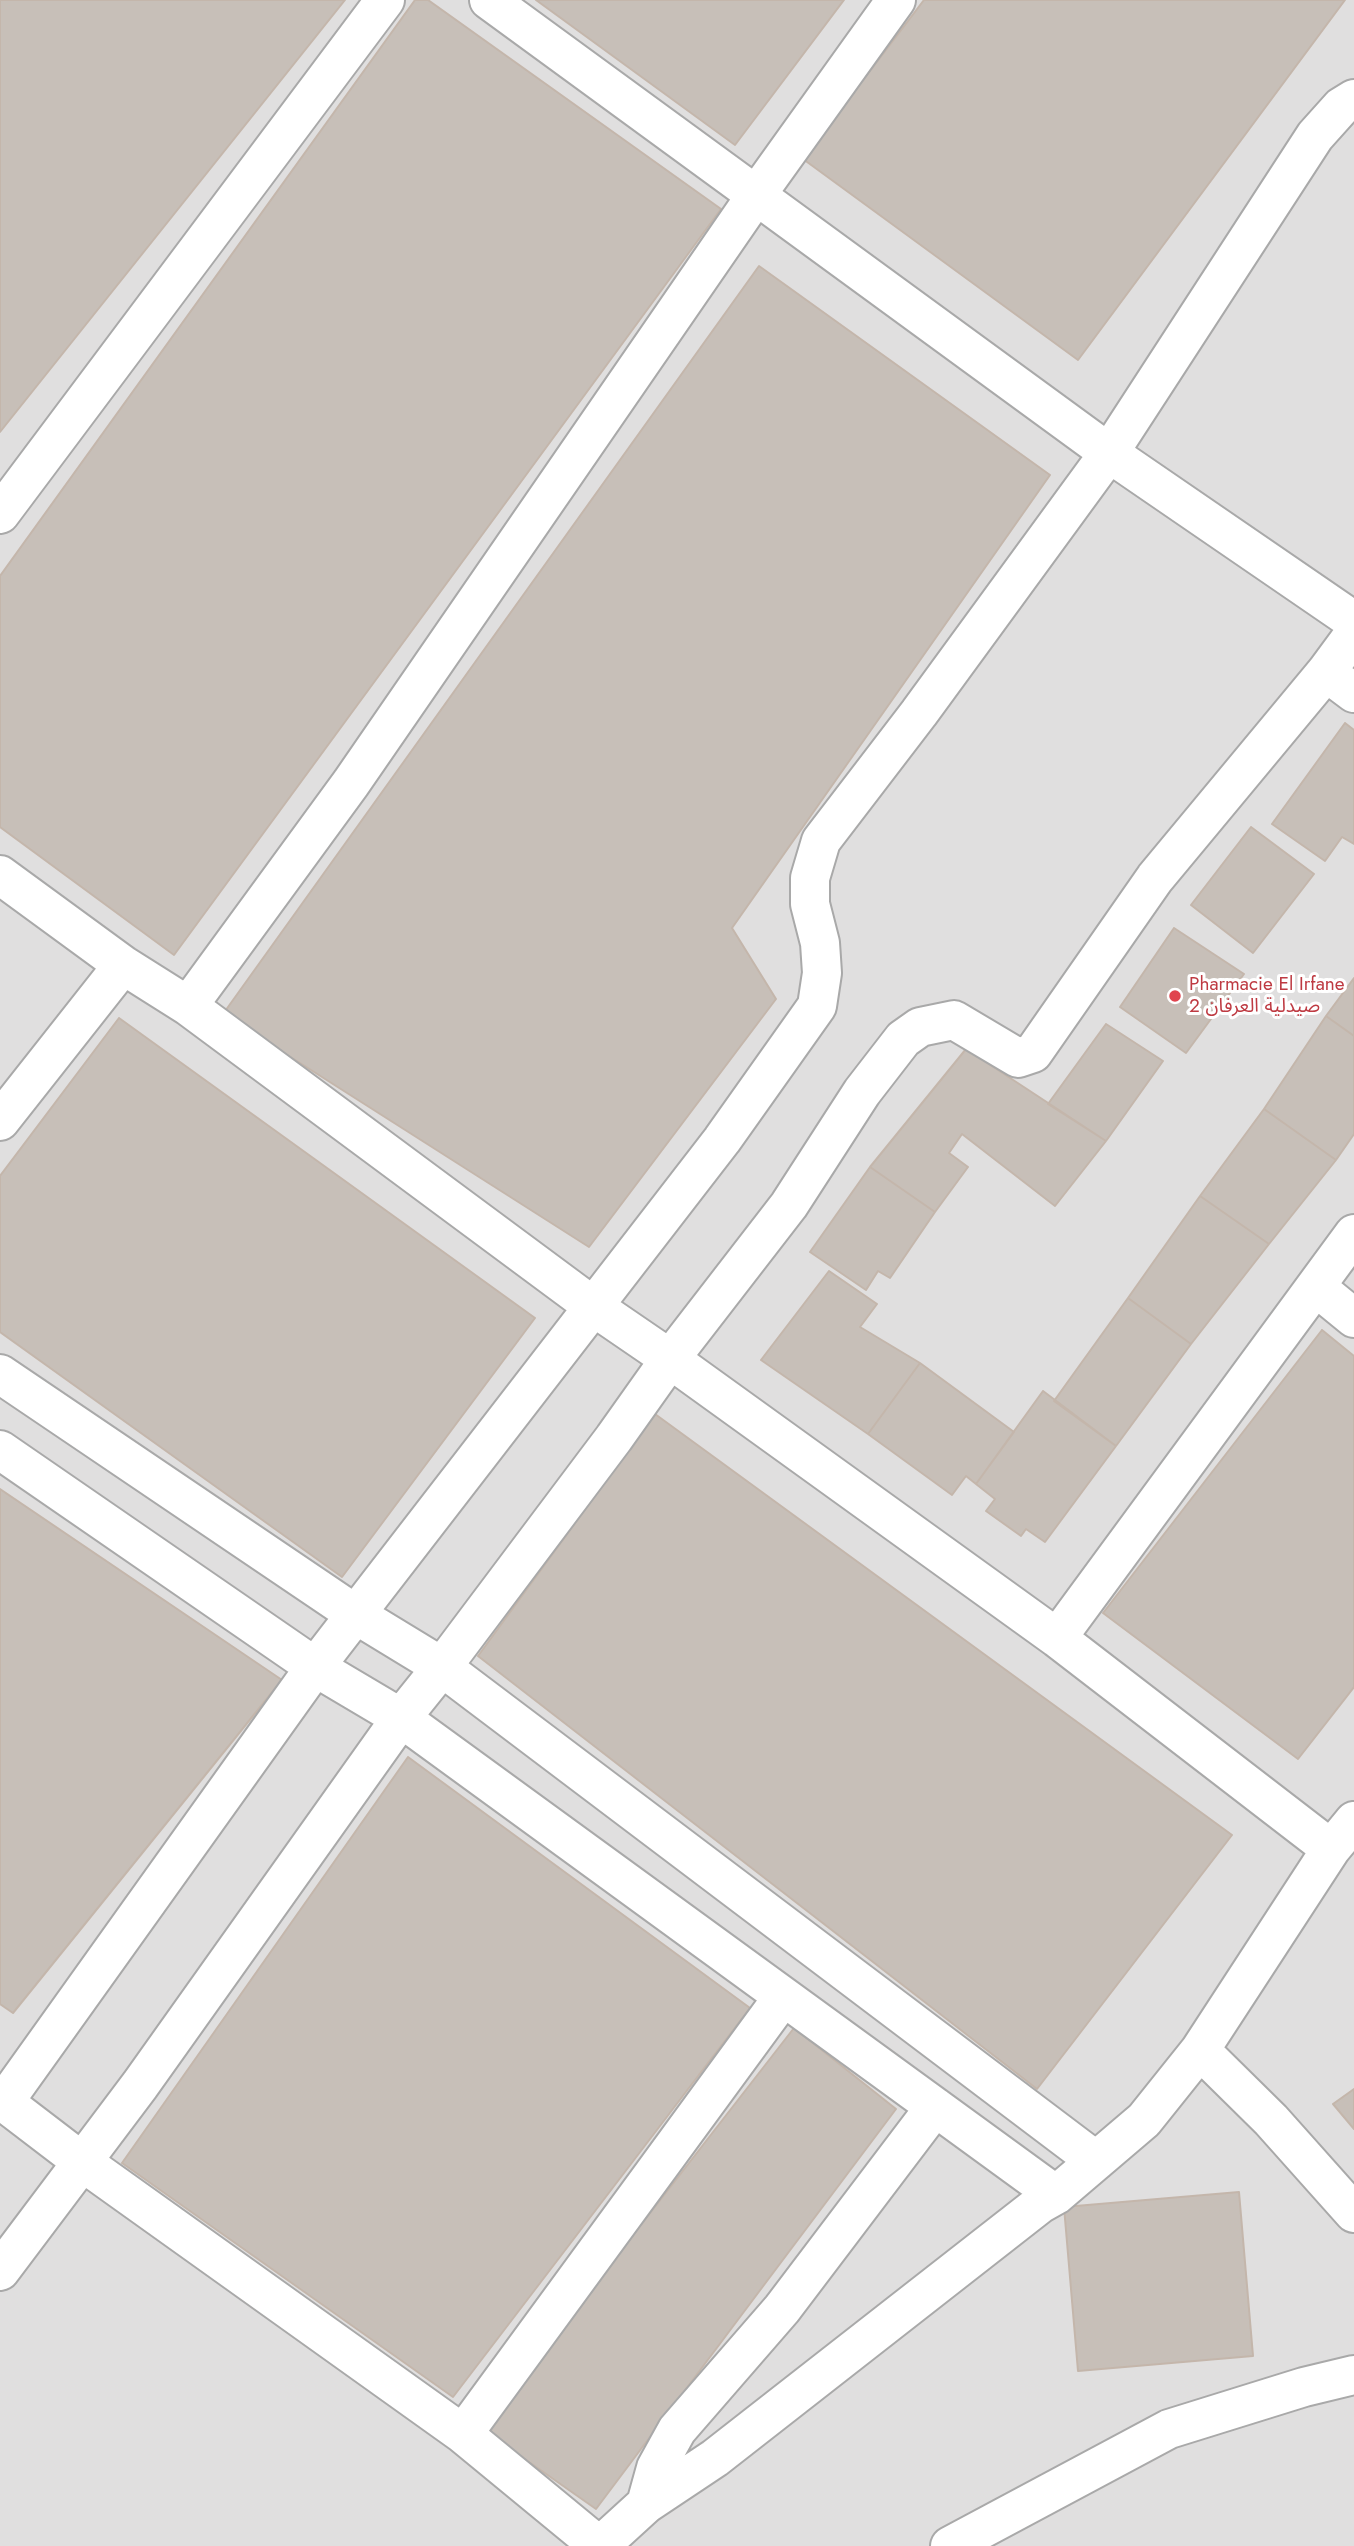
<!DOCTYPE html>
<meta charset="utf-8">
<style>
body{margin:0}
canvas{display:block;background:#f2efe9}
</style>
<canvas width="1354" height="2546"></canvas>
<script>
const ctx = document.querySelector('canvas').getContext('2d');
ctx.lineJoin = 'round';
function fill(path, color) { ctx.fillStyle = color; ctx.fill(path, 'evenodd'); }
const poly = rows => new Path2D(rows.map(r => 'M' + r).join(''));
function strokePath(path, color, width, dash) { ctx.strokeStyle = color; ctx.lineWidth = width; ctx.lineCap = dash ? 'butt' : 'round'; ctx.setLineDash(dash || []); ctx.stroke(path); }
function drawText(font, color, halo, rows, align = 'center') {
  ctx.font = font + ' Jost,"Noto Sans Arabic",sans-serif'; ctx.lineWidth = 6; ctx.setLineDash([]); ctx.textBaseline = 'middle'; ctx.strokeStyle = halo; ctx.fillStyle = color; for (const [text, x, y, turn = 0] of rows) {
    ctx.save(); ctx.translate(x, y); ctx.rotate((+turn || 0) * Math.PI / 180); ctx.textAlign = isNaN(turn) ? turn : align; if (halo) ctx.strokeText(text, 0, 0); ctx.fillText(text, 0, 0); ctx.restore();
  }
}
const residential = poly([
 [0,0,1354,0,1354,2546,0,2546]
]);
const building = poly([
 [0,0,345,0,0,432,0,0],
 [415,0,428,0,721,209,174,955,0,827,0,576,415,0],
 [536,0,844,0,735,145,536,0],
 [924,0,1345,0,1078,360,803,159,924,0],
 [759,266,1050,475,732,928,776,999,589,1247,223,1014,759,266],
 [1345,723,1354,730,1354,844,1342,837,1325,861,1272,824,1345,723],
 [1251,827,1314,874,1253,953,1191,905,1251,827],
 [1174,928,1244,974,1186,1053,1120,1007,1174,928],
 [1354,978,1354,1036,1326,1016,1354,978],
 [1326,1016,1354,1036,1354,1134,1336,1160,1264,1109,1326,1016],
 [119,1018,535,1318,342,1577,0,1332,0,1176,119,1018],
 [1106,1024,1163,1061,1106,1141,1048,1104,1106,1024],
 [966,1049,1106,1141,1055,1206,962,1134,949,1153,968,1167,935,1212,870,1167,966,1049],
 [1264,1109,1336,1160,1269,1244,1200,1196,1264,1109],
 [870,1167,935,1212,890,1278,878,1271,866,1290,810,1252,870,1167],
 [1200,1196,1269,1244,1191,1344,1128,1298,1200,1196],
 [829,1271,877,1304,860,1327,920,1363,868,1434,761,1360,829,1271],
 [1128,1298,1191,1344,1116,1446,1054,1401,1128,1298],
 [1322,1330,1354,1356,1354,1687,1298,1759,1103,1613,1322,1330],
 [920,1363,1014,1432,976,1484,966,1476,952,1495,868,1434,920,1363],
 [1043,1391,1116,1446,1045,1542,1026,1529,1021,1536,986,1511,995,1499,976,1484,1043,1391],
 [655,1414,1232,1835,1037,2089,478,1656,655,1414],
 [0,1489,282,1680,13,2013,0,2004,0,1489],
 [408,1757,750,2008,453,2397,122,2163,408,1757],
 [794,2028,896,2109,596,2509,482,2429,794,2028],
 [1354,2089,1354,2129,1333,2104,1354,2089],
 [1239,2192,1253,2356,1078,2371,1064,2207,1239,2192]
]);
const minor = poly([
 [489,0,1109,453,1354,621],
 [0,514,385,0],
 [1326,672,1354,693],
 [0,875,123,965,188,1006,594,1307,670,1359,1057,1638,1331,1849],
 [188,1006,351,783,757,194,896,0],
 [0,1121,123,965],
 [1316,1287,1354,1318],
 [0,1374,355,1614,442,1667,1096,2161],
 [0,1450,315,1667,401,1718,1056,2195],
 [1057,1638,1354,1234],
 [1200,2050,1271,2120,1354,2213],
 [0,2099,81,2161,463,2434,599,2546],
 [4,2102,315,1667,722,1140,817,1006,822,973,820,943,810,904,810,878,821,841,919,713,1109,453,1315,136,1341,107,1354,99],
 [0,2271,140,2085,401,1718,442,1667,614,1438,670,1359,789,1205,862,1092,903,1039,920,1027,954,1020,1018,1058,1033,1053,1155,878,1326,672,1354,634],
 [463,2434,783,1997],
 [646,2504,656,2468,677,2430,782,2309,935,2107],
 [600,2546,646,2504,715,2458,1040,2204,1056,2195,1144,2120,1200,2050,1331,1849,1354,1821],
 [950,2546,1169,2429,1304,2387,1354,2375]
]);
const markers = [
 [1175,996,7,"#e0444e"]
];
const healthNames = [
 ["Pharmacie El Irfane",1189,985],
 ["صيدلية العرفان 2",1189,1007]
];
fill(residential, '#e0dfdf');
fill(building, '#c7bfb8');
strokePath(building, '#c4b6ab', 2);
strokePath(minor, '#a9a9a9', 42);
strokePath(minor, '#fff', 38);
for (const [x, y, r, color] of markers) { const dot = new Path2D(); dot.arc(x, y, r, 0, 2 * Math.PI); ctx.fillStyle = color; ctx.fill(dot); strokePath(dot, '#fff', 2.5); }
drawText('19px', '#be3a42', '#fff', healthNames, 'left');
</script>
